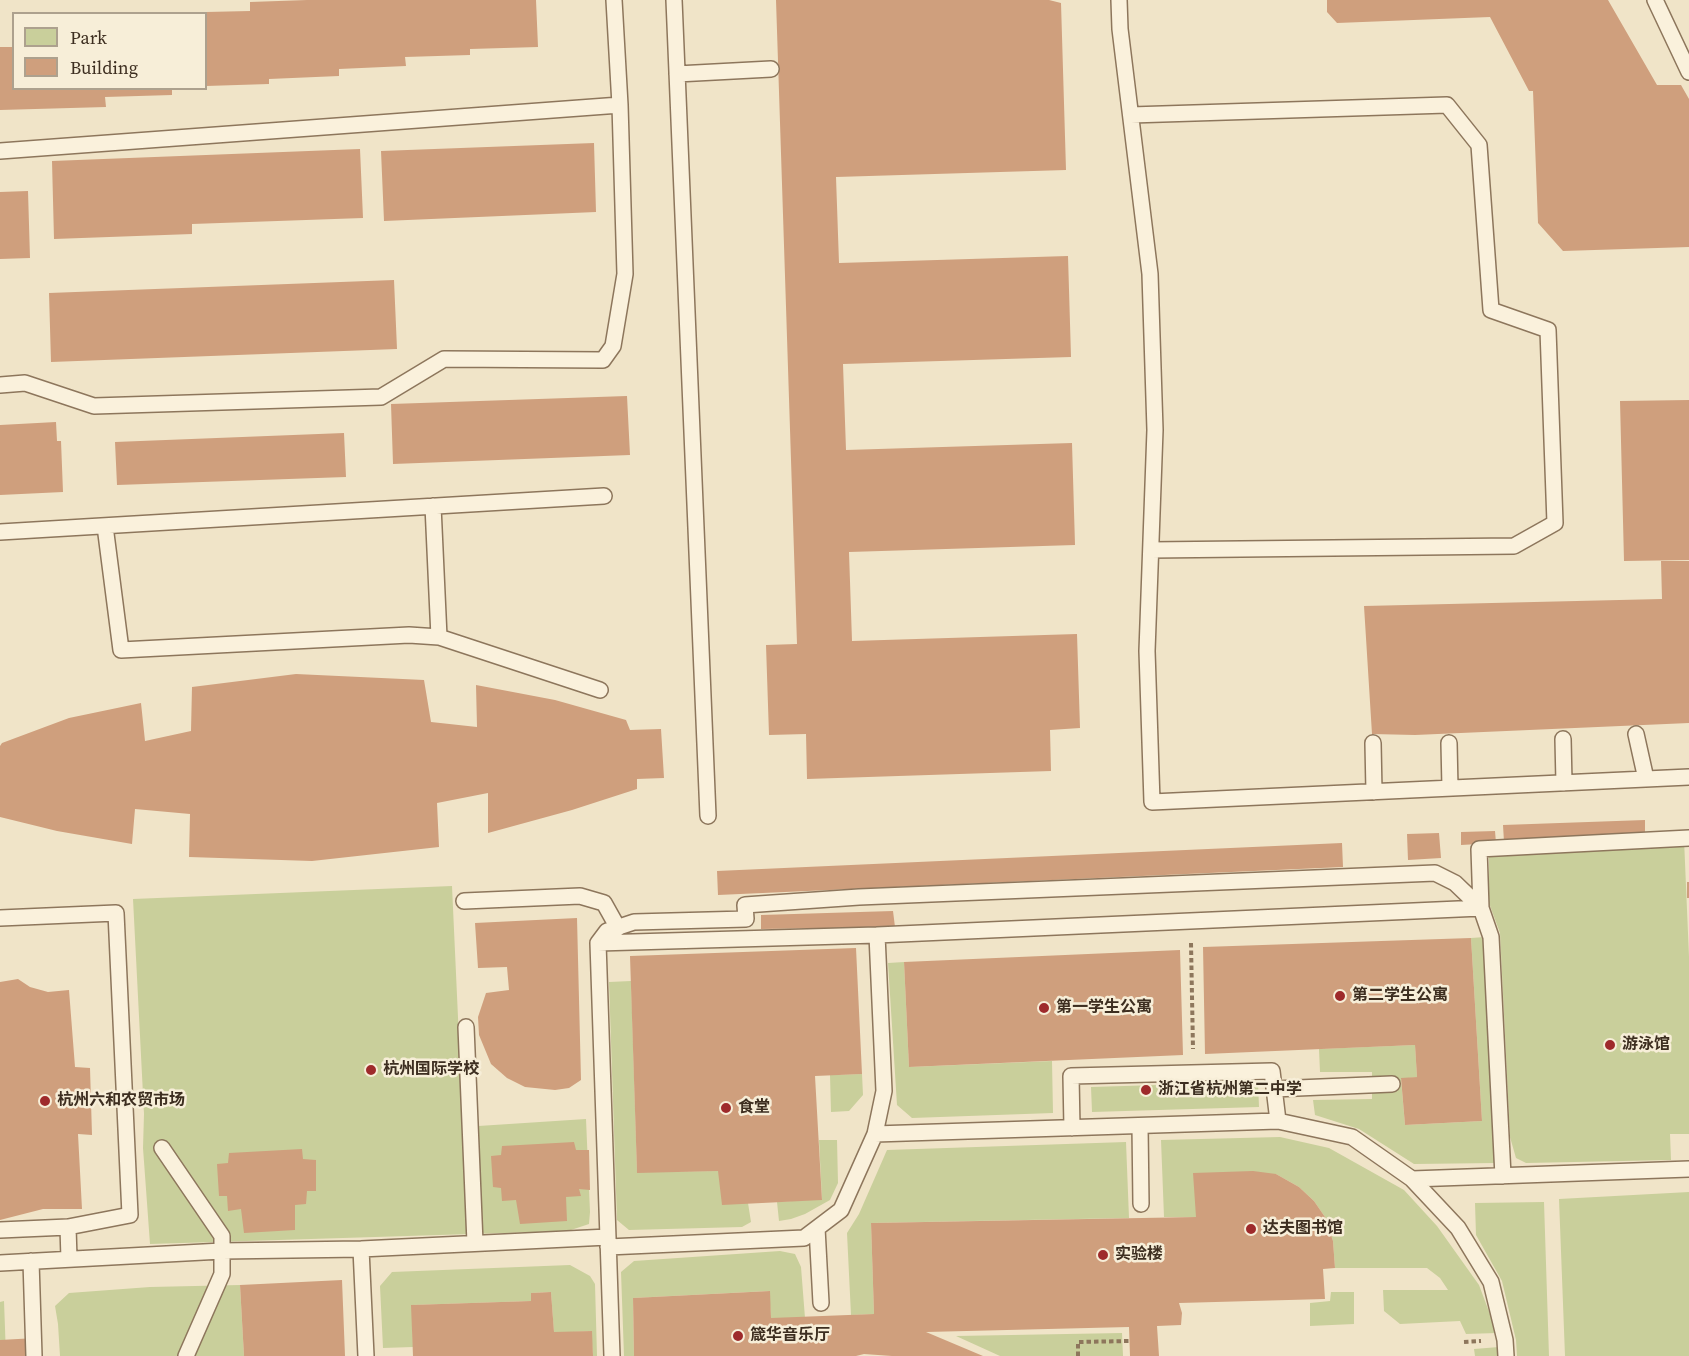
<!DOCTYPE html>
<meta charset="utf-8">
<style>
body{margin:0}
#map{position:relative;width:1689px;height:1356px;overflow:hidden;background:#f0e4c8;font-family:"Source Serif 4",serif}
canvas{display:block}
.legend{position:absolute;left:12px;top:12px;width:195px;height:78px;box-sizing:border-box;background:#f7eed8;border:2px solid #ada18e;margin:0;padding:8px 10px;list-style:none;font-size:18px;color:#3d2e20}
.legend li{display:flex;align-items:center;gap:12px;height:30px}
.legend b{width:30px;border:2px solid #ada18e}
</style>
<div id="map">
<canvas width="1689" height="1356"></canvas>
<ul class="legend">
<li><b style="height:16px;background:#c9cf9b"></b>Park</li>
<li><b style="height:16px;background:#cf9f7d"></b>Building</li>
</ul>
</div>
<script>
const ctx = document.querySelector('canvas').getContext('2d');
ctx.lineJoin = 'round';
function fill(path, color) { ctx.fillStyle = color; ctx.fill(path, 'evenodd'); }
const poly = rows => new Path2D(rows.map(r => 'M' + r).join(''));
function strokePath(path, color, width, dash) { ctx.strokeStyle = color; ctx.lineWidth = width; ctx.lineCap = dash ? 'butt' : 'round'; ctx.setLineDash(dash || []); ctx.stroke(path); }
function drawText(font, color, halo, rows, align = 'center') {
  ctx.font = font + ' "Source Serif 4","Noto Sans SC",serif'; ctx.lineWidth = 5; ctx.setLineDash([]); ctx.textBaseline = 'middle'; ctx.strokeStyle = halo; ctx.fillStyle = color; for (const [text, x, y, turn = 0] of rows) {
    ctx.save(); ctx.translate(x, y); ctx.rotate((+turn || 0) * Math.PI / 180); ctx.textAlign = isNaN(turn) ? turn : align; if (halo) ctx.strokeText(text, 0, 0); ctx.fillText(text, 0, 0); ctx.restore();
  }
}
const green = poly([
 [1684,839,1689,957,1689,1134,1670,1134,1671,1160,1526,1163,1516,1158,1510,1137,1500,933,1489,903,1489,854],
 [452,886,463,1127,586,1119,590,1212,589,1224,568,1231,150,1244,143,1148,144,1114,133,899],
 [1485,937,1496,1163,1414,1164,1359,1129,1315,1115,1313,1100,1372,1099,1372,1072,1320,1072,1319,1049,1415,1045,1417,1077,1401,1079,1405,1125,1482,1121,1471,938],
 [904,962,909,1067,1052,1061,1053,1113,912,1118,897,1105,888,963],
 [631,981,637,1172,718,1171,748,1203,751,1222,742,1227,629,1230,617,1220,609,982],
 [862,1074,863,1095,849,1111,831,1112,830,1075],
 [1258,1082,1259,1107,1092,1112,1091,1087],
 [1280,1137,1329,1148,1404,1190,1437,1226,1479,1285,1497,1333,1466,1334,1460,1321,1400,1324,1384,1311,1383,1290,1448,1290,1440,1278,1427,1268,1335,1268,1333,1241,1325,1217,1314,1201,1299,1187,1276,1174,1196,1217,1164,1217,1161,1140],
 [819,1140,837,1140,838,1183,830,1200,805,1214,791,1219,779,1221,777,1202,822,1199],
 [1126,1142,1129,1218,871,1223,874,1314,851,1315,847,1233,859,1214,887,1150],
 [1689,1192,1689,1356,1565,1356,1559,1199],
 [1544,1202,1549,1356,1517,1356,1516,1340,1502,1281,1476,1235,1475,1203],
 [780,1251,795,1254,801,1267,805,1318,771,1318,769,1291,633,1298,634,1356,624,1356,621,1272,634,1261],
 [570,1265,590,1276,595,1284,597,1356,593,1356,591,1331,554,1333,551,1292,531,1293,531,1301,412,1305,413,1347,383,1348,380,1286,392,1272],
 [240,1285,244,1356,60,1356,58,1324,55,1306,69,1293,150,1287],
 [1331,1292,1354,1292,1354,1324,1310,1326,1310,1303,1330,1301],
 [4,1301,6,1356,0,1356,0,1302],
 [1122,1333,1123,1356,1000,1356,956,1336],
 [1499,1347,1499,1356,1475,1356,1474,1349]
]);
const building = poly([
 [307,0,536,0,538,47,470,49,470,55,405,57,406,66,339,69,339,76,269,79,269,84,206,86,206,12,250,11,250,2],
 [776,0,1049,0,1061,3,1066,170,836,177,839,263,1068,256,1071,357,843,364,846,450,1072,443,1075,545,849,552,852,641,1077,634,1080,728,1050,730,1051,771,807,779,806,734,769,735,766,645,797,644],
 [1327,0,1608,0,1657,85,1681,85,1689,99,1689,247,1563,251,1538,223,1533,91,1529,91,1490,17,1337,23,1327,12],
 [0,47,14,47,14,88,172,88,172,95,105,97,106,107,0,110],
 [594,143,596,212,384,221,381,151],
 [360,149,363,218,192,224,192,234,54,239,52,161],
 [28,191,30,258,0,259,0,192],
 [394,280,397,349,51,362,49,293],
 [627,396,630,455,393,464,391,404],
 [1689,400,1689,560,1624,561,1620,401],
 [56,422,57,441,61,441,63,492,0,495,0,425],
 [344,433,346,477,117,485,115,442],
 [1661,561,1689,561,1689,723,1415,735,1372,734,1364,606,1662,599],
 [296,674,424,680,431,722,477,727,476,685,555,700,626,720,630,730,661,729,664,778,637,779,637,789,572,810,488,833,488,793,437,803,439,847,312,861,189,857,190,814,135,809,132,844,57,831,0,817,0,746,2,743,69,718,141,703,145,741,191,731,192,687],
 [1645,820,1645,836,1504,842,1503,825],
 [1495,831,1496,843,1461,845,1461,832],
 [1439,833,1441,858,1408,860,1407,834],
 [1342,843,1343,867,718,895,717,871],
 [1687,882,1689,882,1689,898,1687,898],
 [893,911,895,927,761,929,761,915],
 [577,918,581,1080,569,1088,555,1090,525,1087,507,1078,491,1064,479,1035,478,1017,486,993,509,990,507,967,478,968,475,923],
 [1471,938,1482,1121,1405,1125,1401,1078,1417,1077,1415,1045,1205,1054,1203,947],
 [856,948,862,1074,815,1076,822,1200,722,1205,718,1171,637,1173,630,956],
 [1180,950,1183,1055,909,1067,904,962],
 [18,979,30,987,48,992,69,990,75,1067,90,1068,92,1135,78,1134,82,1209,43,1209,0,1220,0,982],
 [574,1142,576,1150,589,1150,590,1190,579,1189,581,1196,566,1197,567,1221,520,1224,516,1200,502,1201,501,1188,493,1187,491,1156,501,1155,502,1146],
 [302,1149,303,1159,316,1160,316,1191,307,1191,306,1204,295,1205,295,1230,244,1233,241,1209,228,1211,227,1196,219,1196,217,1164,228,1163,229,1153],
 [1253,1171,1276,1174,1299,1187,1314,1201,1325,1217,1333,1241,1335,1268,1323,1269,1325,1299,1179,1303,1182,1313,1181,1325,1157,1326,1159,1356,1130,1356,1129,1327,926,1332,983,1356,892,1356,864,1354,856,1356,634,1356,633,1298,770,1291,771,1318,874,1314,871,1223,1196,1217,1193,1173],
 [342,1280,345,1356,244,1356,240,1285],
 [551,1292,554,1332,592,1331,593,1356,413,1356,411,1305,531,1301,531,1293],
 [36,1338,36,1356,0,1356,0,1340]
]);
const path = poly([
 [1191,943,1193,1049],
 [1464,1342,1481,1341],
 [1078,1356,1078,1342,1129,1341]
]);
const lane = poly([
 [674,0,708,816],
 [1119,0,1120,29,1150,274,1155,430,1147,651,1152,802,1689,777],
 [1655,0,1689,72],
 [677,74,771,69],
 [1131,115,1447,105,1479,145,1491,310,1548,330,1555,523,1514,546,1151,550],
 [0,151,620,105],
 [0,385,25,383,94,406,381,397,444,359,603,360,613,346,625,274,620,105,614,0],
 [433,506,439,637],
 [105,526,121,650,409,635,439,637,600,690],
 [0,532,604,496],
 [1636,734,1646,779],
 [1563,739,1564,783],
 [1373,743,1374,792],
 [1449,743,1450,788],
 [464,901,580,896,604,903,618,928],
 [1481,908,1479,849,1689,838],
 [0,918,116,913,130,1215,68,1227,69,1259],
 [598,943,877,935,1481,908,1491,937,1503,1176],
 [466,1027,475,1243],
 [1274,1089,1392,1084],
 [1140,1126,1141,1204],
 [1072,1128,1071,1076,1272,1071,1278,1121],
 [875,1134,1278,1121,1352,1137,1412,1179,1458,1228,1491,1282,1505,1340,1506,1356],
 [162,1148,222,1236,222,1274,186,1356],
 [1412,1179,1689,1169],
 [817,1228,821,1303],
 [0,1230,68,1227],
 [608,1247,804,1238,841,1210,875,1134,884,1091,877,935],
 [361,1249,366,1356],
 [31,1261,34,1356],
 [0,1263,222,1251,361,1249,608,1237],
 [612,1356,598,943,607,931,634,922,746,919,745,905,773,903,859,897,1435,873,1455,883,1481,908]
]);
const markers = [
 [1340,996,6,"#9e2a2b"],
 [1044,1008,6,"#9e2a2b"],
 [1610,1045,6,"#9e2a2b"],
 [371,1070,6,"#9e2a2b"],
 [1146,1090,6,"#9e2a2b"],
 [45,1101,6,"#9e2a2b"],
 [726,1108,6,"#9e2a2b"],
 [1251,1229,6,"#9e2a2b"],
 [1103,1255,6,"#9e2a2b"],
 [738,1336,6,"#9e2a2b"]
];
const poiNames = [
 ["第二学生公寓",1352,996],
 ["第一学生公寓",1056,1008],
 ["游泳馆",1622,1045],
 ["杭州国际学校",383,1070],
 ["浙江省杭州第二中学",1158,1090],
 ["杭州六和农贸市场",57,1101],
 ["食堂",738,1108],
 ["达夫图书馆",1263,1229],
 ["实验楼",1115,1255],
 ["箴华音乐厅",750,1336]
];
fill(green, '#c9cf9b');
fill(building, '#cf9f7d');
strokePath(lane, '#8d765c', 18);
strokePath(path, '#8d765c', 4, [4.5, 3]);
strokePath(lane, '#faf1dc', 15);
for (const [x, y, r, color] of markers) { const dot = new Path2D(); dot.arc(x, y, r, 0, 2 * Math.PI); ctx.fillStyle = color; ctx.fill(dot); strokePath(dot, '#f7eed8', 2); }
drawText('bold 16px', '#3d2e20', '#f7eed8', poiNames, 'left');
</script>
